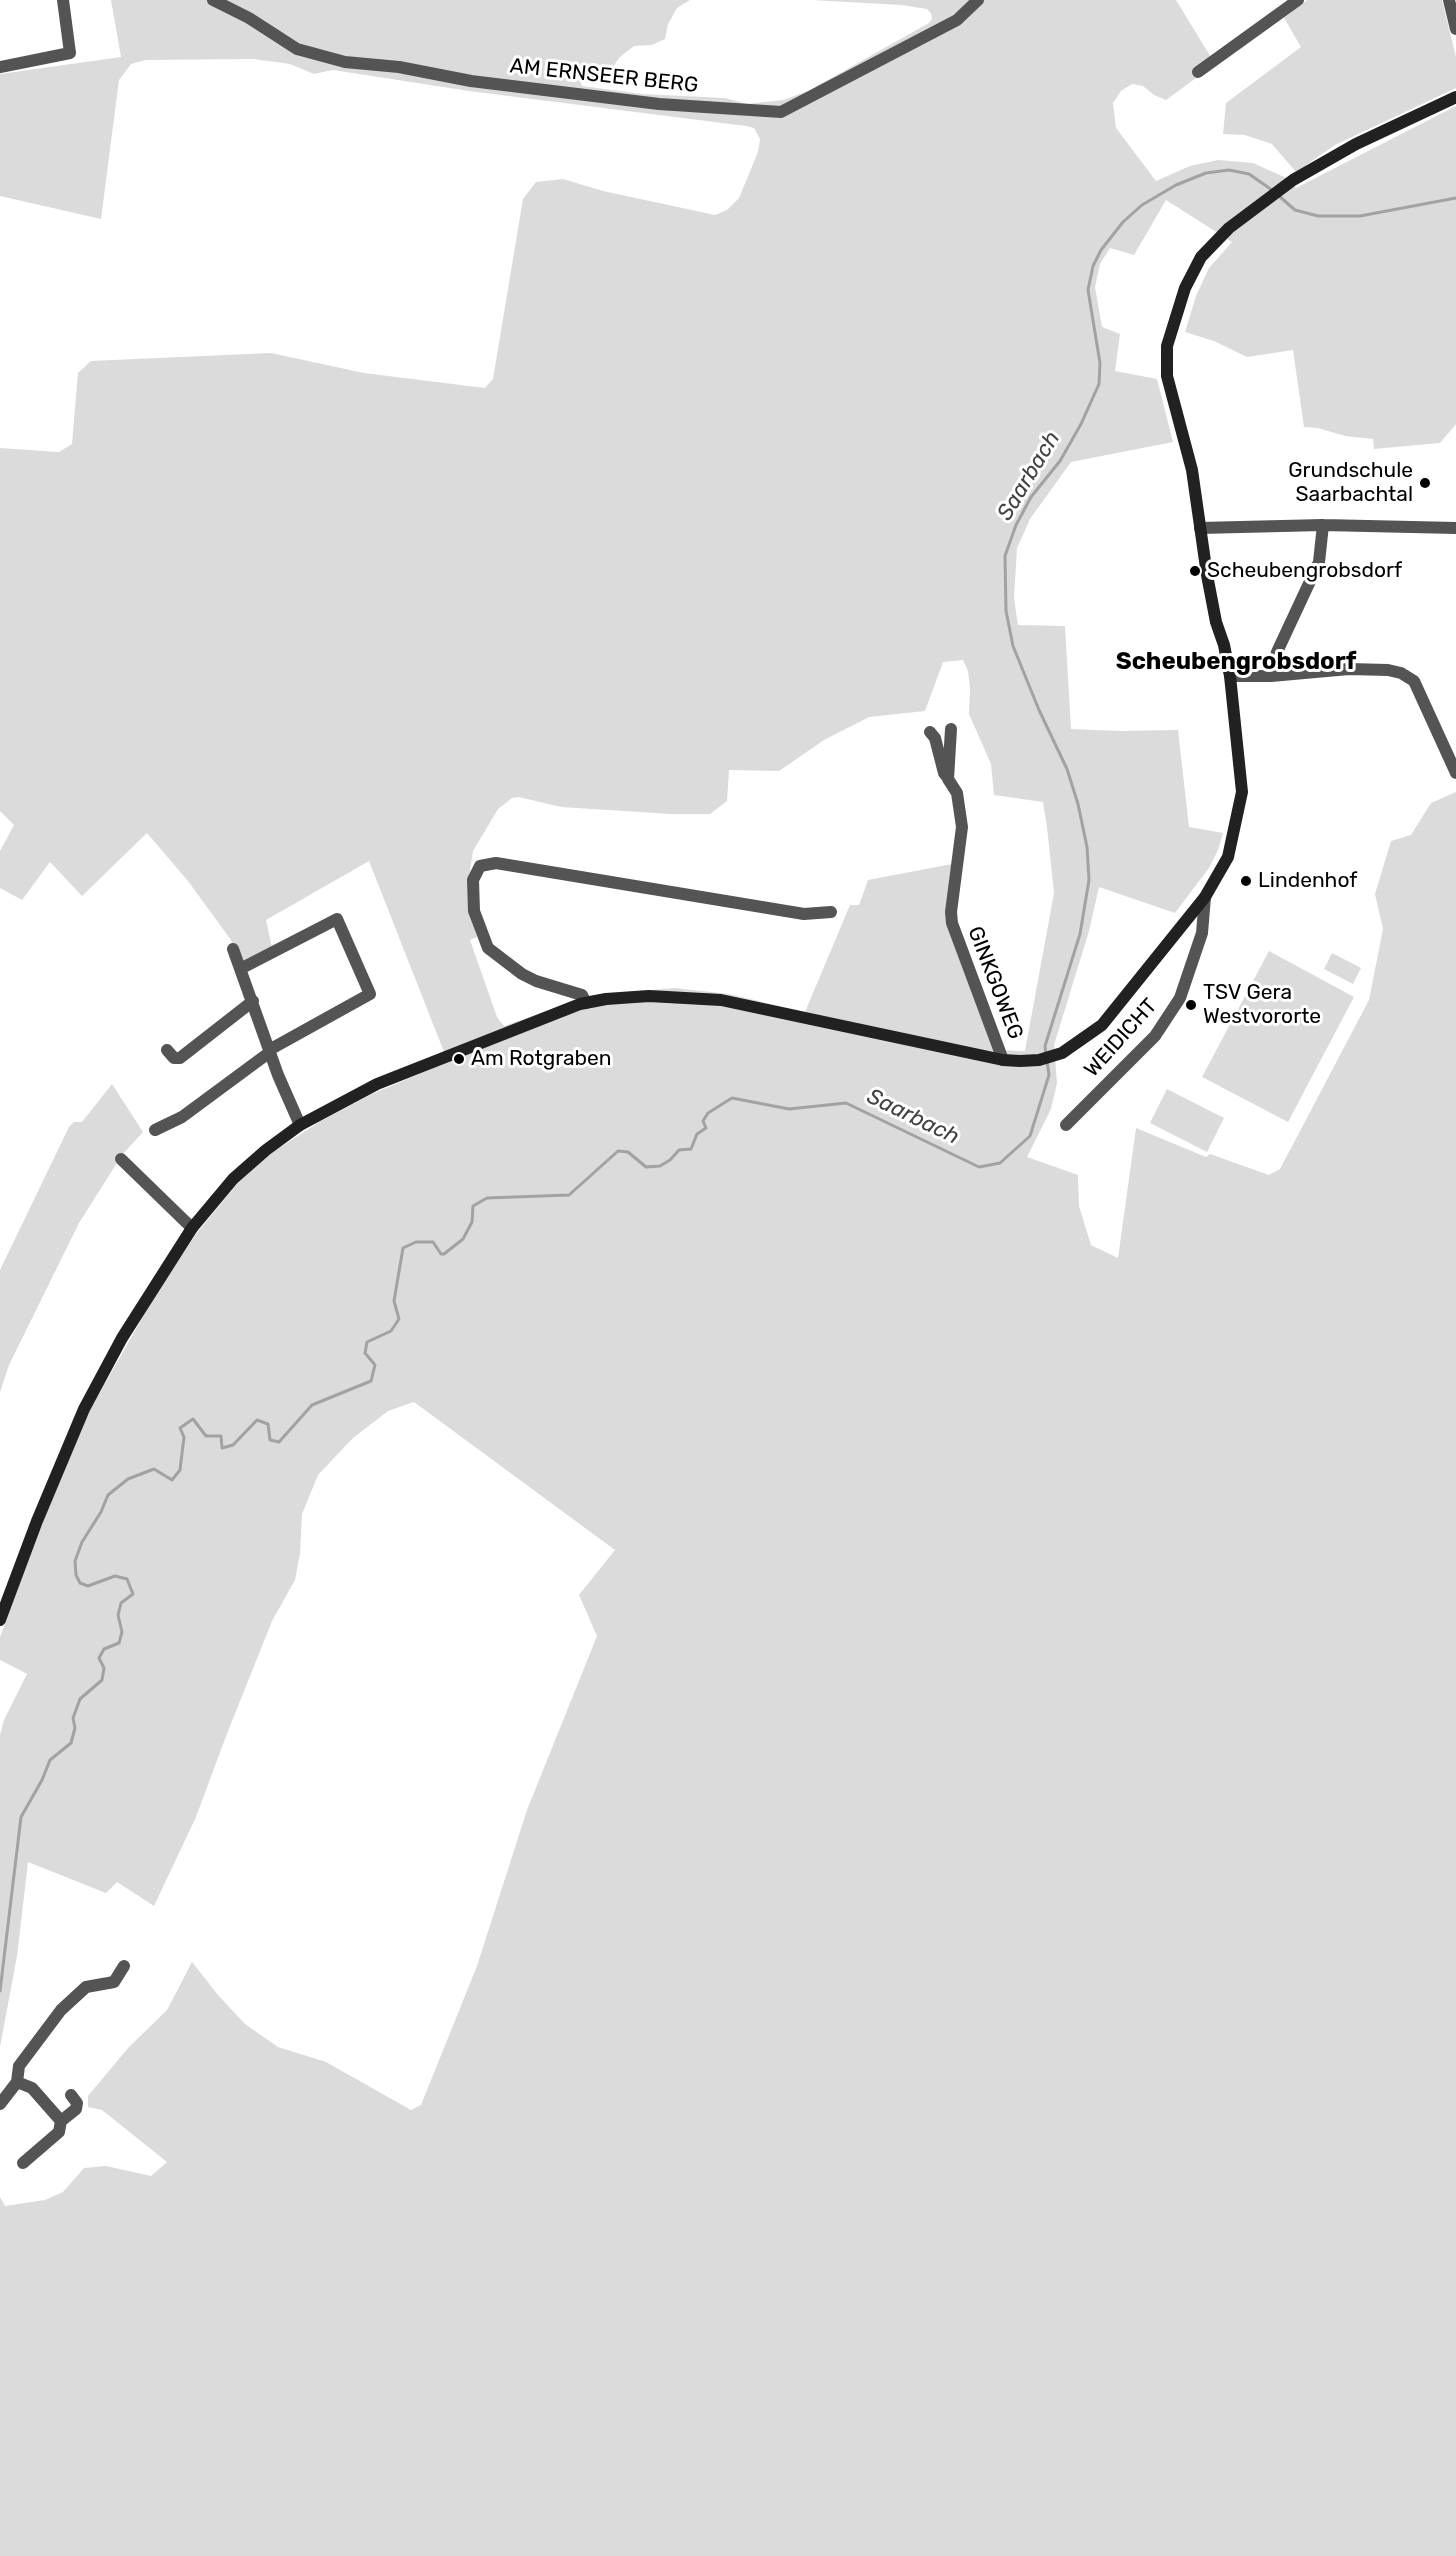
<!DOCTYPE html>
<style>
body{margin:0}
canvas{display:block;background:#fff}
</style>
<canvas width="1456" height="2556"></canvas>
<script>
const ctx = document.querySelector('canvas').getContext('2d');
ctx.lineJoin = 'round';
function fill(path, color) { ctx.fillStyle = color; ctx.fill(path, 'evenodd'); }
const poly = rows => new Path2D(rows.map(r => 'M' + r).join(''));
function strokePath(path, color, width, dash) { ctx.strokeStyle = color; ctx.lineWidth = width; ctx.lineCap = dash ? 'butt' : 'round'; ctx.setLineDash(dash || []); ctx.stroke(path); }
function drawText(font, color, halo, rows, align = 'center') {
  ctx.font = font + ' Rubik,sans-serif'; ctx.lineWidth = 6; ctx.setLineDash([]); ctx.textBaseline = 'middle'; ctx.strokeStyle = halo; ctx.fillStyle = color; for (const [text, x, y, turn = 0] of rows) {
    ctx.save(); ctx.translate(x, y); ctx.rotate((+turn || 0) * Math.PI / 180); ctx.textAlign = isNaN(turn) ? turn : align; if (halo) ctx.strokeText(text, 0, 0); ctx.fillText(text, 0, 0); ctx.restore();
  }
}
const green = poly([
 [111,0,690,0,677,8,668,24,665,39,652,45,634,46,620,57,612,68,581,83,582,86,642,94,725,98,747,104,783,100,808,91,929,23,932,19,931,13,927,9,901,5,812,0,1176,0,1215,64,1166,100,1154,95,1143,86,1132,84,1121,91,1113,103,1116,128,1156,181,1190,166,1218,160,1253,163,1284,177,1296,188,1456,106,1456,424,1440,443,1374,449,1373,439,1345,436,1318,428,1304,427,1293,350,1247,357,1214,341,1185,332,1196,296,1209,268,1232,242,1166,200,1134,255,1110,248,1100,264,1095,287,1102,327,1120,334,1115,371,1157,379,1173,442,1071,462,1030,519,1017,548,1014,598,1018,625,1065,626,1071,729,1120,731,1178,730,1189,827,1223,833,1218,850,1209,868,1175,913,1099,887,1089,931,1054,1045,1057,1083,1051,1109,1027,1157,1078,1175,1079,1206,1091,1245,1118,1258,1136,1128,1206,1157,1210,1154,1269,1175,1280,1169,1369,1000,1383,929,1375,894,1391,841,1411,835,1431,803,1456,792,1456,2556,0,2556,0,2197,5,2206,45,2200,63,2192,84,2168,106,2166,151,2176,167,2162,102,2110,88,2107,88,2096,128,2048,167,2010,192,1962,218,1995,245,2024,278,2047,326,2062,411,2110,421,2105,477,1966,527,1810,597,1636,579,1595,615,1550,414,1402,388,1411,353,1438,318,1475,302,1514,300,1553,295,1580,272,1621,226,1736,196,1817,154,1906,117,1882,106,1893,28,1862,17,1956,0,2047,0,1735,4,1720,27,1674,0,1660,0,1637,47,1512,90,1410,156,1294,196,1234,237,1184,273,1152,321,1121,372,1094,448,1062,369,861,266,920,272,948,244,963,231,940,188,881,147,833,82,896,50,862,22,900,0,888,0,851,14,825,0,811,0,448,59,452,72,444,78,373,91,361,271,353,364,373,485,388,493,379,523,199,536,182,563,179,603,191,715,215,727,210,739,198,758,152,760,139,754,128,746,126,469,91,333,70,314,74,290,64,253,59,146,60,131,64,119,80,101,219,0,196,0,74,121,57],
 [963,660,968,671,970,688,969,714,991,764,994,795,1043,802,1047,827,1054,893,1025,1051,994,1050,947,922,952,864,868,880,859,905,850,905,805,1012,729,994,675,988,592,995,504,1026,497,1017,470,940,477,937,470,916,468,884,473,851,498,809,512,798,519,797,561,807,671,814,710,814,727,801,729,770,779,771,824,740,869,717,925,711,943,662],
 [1307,0,1442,0,1456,57,1456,88,1335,145,1296,172,1272,144,1245,135,1223,134,1226,103,1301,47,1284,18],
 [1269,951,1354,997,1288,1122,1202,1077],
 [1332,953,1361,968,1353,984,1324,969],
 [112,1084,143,1132,122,1155,79,1223,9,1365,0,1392,0,1270,69,1127,74,1122,82,1122],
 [1167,1089,1224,1118,1207,1152,1150,1123]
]);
const stream = poly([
 [1279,196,1295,210,1318,216,1360,216,1456,198],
 [1046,1054,1045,1046,1080,934,1089,880,1087,847,1078,804,1067,769,1039,710,1013,646,1006,611,1005,556,1016,525,1031,497,1060,461,1081,424,1099,384,1100,363,1088,290,1093,266,1101,250,1123,222,1142,205,1176,185,1206,173,1229,170,1249,174,1272,190],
 [0,1991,21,1817,42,1780,50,1760,71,1743,75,1728,73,1718,80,1699,102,1680,104,1668,99,1658,104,1649,119,1643,122,1632,118,1615,121,1603,133,1594,127,1579,115,1576,88,1586,80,1583,76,1575,75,1561,82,1542,101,1512,108,1495,128,1479,154,1469,172,1480,180,1470,184,1437,180,1428,193,1419,206,1436,221,1436,222,1448,233,1445,257,1420,268,1424,270,1440,279,1442,312,1405,371,1381,375,1365,365,1353,367,1342,391,1331,399,1319,394,1301,403,1248,416,1242,433,1242,441,1254,444,1254,463,1239,472,1222,473,1206,487,1198,569,1195,618,1151,628,1152,646,1167,660,1166,670,1160,679,1150,691,1149,697,1134,706,1128,703,1121,708,1113,732,1098,789,1109,846,1103,979,1167,1000,1163,1030,1136,1049,1075,1047,1061]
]);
const street = poly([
 [213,0,249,18,297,49,345,62,399,67,471,81,659,104,781,112,957,20,978,0],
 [1449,0,1456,29],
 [0,67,70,53,63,0],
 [1198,72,1298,0],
 [1200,528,1323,525,1456,528],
 [1230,676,1271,676,1349,669,1388,670,1401,673,1414,681,1456,773],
 [1271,676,1277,652,1319,562,1323,525],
 [951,729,948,779,957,793,962,827,951,912,952,923,1003,1060],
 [930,732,935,738,944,773,948,778],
 [233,949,278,1075,300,1125],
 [242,968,337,919,370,994,269,1050],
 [586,1003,582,995,536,981,522,974,488,948,474,911,473,880,480,866,496,863,804,914,831,912],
 [167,1050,174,1058,180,1058,253,1001],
 [1066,1125,1155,1036,1180,998,1202,933,1205,897],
 [155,1130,182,1117,270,1052],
 [121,1159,192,1228],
 [17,2082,32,2088,61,2121],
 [0,2104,17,2082,19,2066,61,2010,86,1987,114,1982,124,1966],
 [23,2163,59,2132,61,2121,76,2109,77,2103,71,2095]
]);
const secondary = poly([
 [0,1620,37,1521,84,1409,122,1338,192,1228,233,1179,266,1150,300,1125,377,1084,580,1004,606,999,649,996,721,1000,1003,1060,1020,1061,1039,1060,1062,1053,1102,1025,1205,897,1228,857,1242,792,1230,676,1224,645,1216,622,1207,575,1192,470,1167,376,1167,346,1185,288,1201,257,1229,228,1293,180,1356,144,1456,97]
]);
const markers = [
 [1425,483,6,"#000"],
 [1195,571,6,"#000"],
 [1246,881,6,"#000"],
 [1191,1005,6,"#000"],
 [459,1059,6,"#000"]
];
const streetNames = [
 ["AM ERNSEER BERG",604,76,6],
 ["GINKGOWEG",995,983,69],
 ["WEIDICHT",1121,1038,-48]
];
const poiNames = [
 ["Grundschule",1413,471,"right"],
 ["Saarbachtal",1413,495,"right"],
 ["Scheubengrobsdorf",1207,571],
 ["Lindenhof",1258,881],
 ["TSV Gera",1203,993],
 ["Westvororte",1203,1017],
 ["Am Rotgraben",471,1059]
];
const waterNames = [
 ["Saarbach",1029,476,-59],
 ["Saarbach",913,1117,26]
];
const quarterNames = [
 ["Scheubengrobsdorf",1236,662]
];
fill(green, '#dbdbdb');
strokePath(stream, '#a2a2a2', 3);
strokePath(street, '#545454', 12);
strokePath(secondary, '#212121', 12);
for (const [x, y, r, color] of markers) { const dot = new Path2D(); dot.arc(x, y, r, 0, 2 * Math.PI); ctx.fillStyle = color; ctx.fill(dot); strokePath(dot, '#fff', 2); }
drawText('21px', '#000', '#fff', streetNames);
drawText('21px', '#000', '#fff', poiNames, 'left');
drawText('italic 22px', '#434343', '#fff', waterNames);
drawText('bold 24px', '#000', '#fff', quarterNames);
</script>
